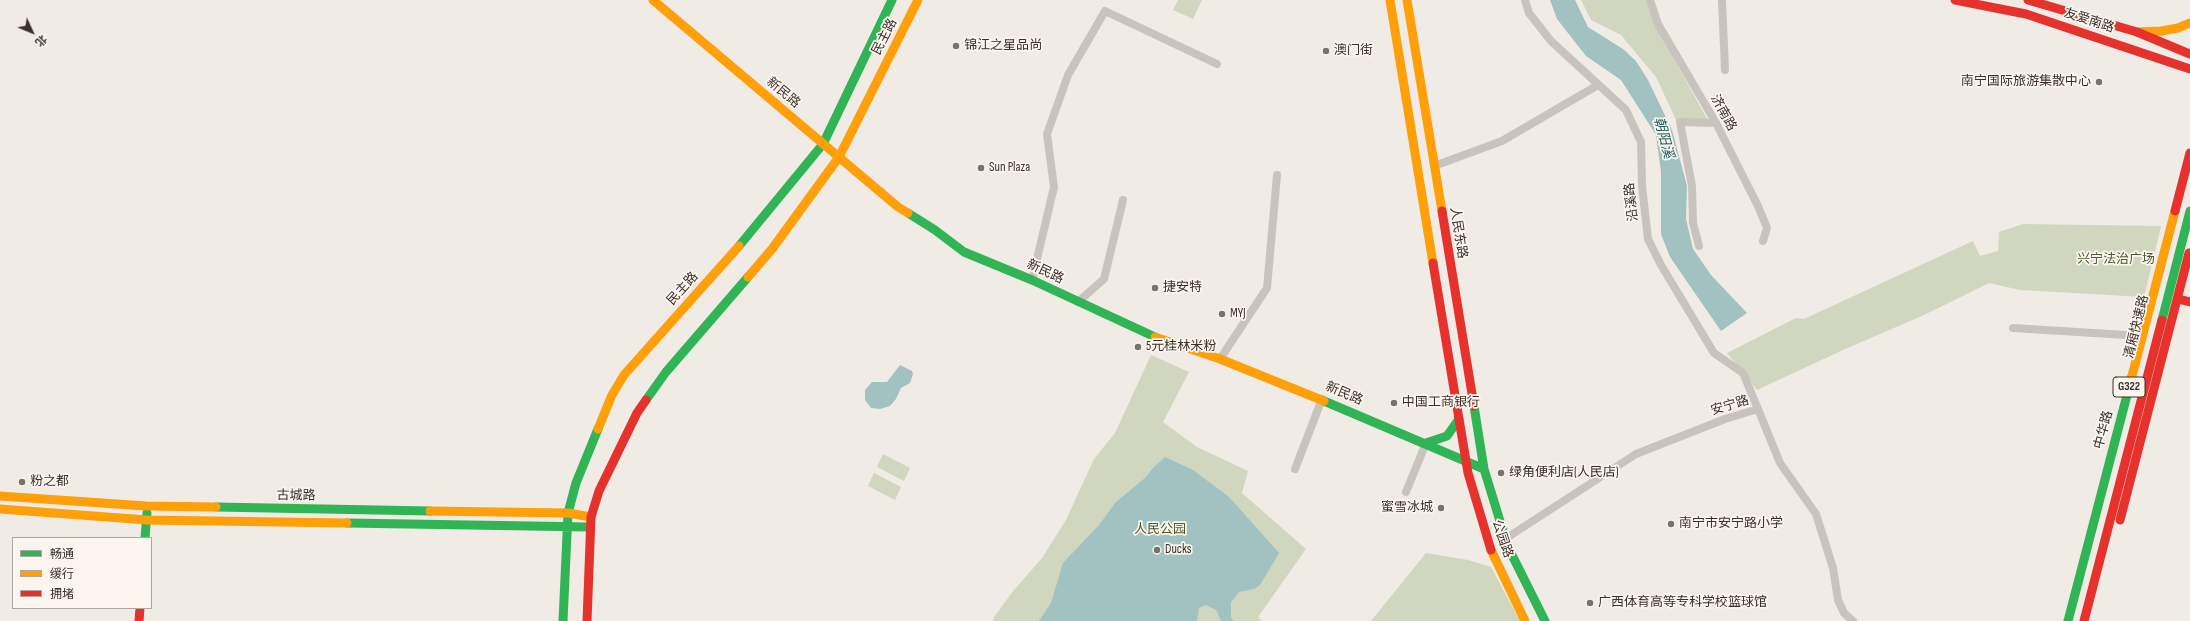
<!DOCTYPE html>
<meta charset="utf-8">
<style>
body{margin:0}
#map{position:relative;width:2190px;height:621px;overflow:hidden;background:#f0ebe5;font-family:"Sofia Sans Condensed","Noto Sans SC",sans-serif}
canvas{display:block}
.legend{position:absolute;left:12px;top:537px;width:140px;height:72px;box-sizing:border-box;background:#fbf5ee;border:1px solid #aea6a0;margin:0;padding:5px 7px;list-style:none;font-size:12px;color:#3b302b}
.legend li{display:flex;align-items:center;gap:8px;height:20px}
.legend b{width:20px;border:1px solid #aea6a0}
.north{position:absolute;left:12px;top:12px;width:40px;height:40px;-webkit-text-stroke:3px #fbf5ee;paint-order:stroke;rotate:134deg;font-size:11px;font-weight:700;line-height:16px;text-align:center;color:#3b302b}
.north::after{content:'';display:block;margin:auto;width:14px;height:18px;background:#3b302b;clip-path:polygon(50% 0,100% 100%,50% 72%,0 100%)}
</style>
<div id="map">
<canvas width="2190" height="621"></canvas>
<ul class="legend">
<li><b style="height:5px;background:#30b455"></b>畅通</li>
<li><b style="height:5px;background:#ff9f0a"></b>缓行</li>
<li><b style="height:5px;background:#e5322d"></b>拥堵</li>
</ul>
<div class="north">北</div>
</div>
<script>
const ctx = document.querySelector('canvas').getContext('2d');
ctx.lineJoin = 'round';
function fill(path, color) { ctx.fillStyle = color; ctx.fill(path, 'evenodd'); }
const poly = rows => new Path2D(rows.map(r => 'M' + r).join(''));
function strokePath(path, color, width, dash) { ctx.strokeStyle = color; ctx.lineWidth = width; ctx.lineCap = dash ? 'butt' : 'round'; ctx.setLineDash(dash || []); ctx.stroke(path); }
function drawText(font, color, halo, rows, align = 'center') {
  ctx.font = font + ' "Sofia Sans Condensed","Noto Sans SC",sans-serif'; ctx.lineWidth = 3.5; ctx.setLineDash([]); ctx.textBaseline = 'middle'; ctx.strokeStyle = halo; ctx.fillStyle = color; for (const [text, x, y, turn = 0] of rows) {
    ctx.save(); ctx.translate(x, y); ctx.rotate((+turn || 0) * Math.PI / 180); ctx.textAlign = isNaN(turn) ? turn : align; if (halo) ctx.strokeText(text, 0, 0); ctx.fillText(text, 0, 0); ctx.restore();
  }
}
const green = poly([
 [1178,0,1202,0,1193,19,1173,10],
 [1581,0,1646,0,1656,27,1710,124,1677,122,1656,77,1621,35,1591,20],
 [2023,224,2161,226,2144,297,2020,290,1989,283,1924,315,1843,350,1757,390,1727,353,1796,318,1804,319,1973,241,1980,256,1998,251,1999,232],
 [1151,355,1189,372,1163,422,1197,447,1248,471,1242,493,1306,549,1258,617,1262,621,993,621,994,617,1014,590,1042,558,1066,520,1094,459,1115,433],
 [883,454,910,468,904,481,877,467],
 [874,473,901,487,895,500,868,486],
 [1426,553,1468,560,1491,567,1520,621,1371,621]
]);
const water = poly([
 [1550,0,1575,0,1588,27,1623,49,1636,61,1648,80,1672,130,1687,186,1686,219,1693,249,1711,275,1747,313,1721,331,1670,257,1661,234,1661,172,1656,135,1621,80,1586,56,1557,19],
 [900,365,912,371,913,374,910,383,901,388,896,399,890,406,880,409,871,408,865,400,865,390,872,382,887,382],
 [1165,457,1193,470,1229,497,1279,553,1260,585,1254,589,1239,592,1231,602,1231,618,1234,621,1221,621,1216,610,1206,605,1199,608,1197,621,1039,621,1051,603,1063,563,1099,525,1116,502,1145,478,1153,468]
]);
const street = poly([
 [1525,0,1529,13,1551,41,1626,110,1641,142,1642,186,1648,239,1661,265,1714,353,1743,373,1758,409],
 [1650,0,1658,24,1716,123,1758,206,1767,228,1763,241],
 [1722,0,1725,70],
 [1434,166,1502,141,1598,85],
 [1699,246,1693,223,1692,186,1680,122,1716,123],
 [1032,280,1054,187,1047,134,1068,75,1105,11,1217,64],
 [1078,302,1104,279,1123,200],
 [2013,328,2142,336],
 [1220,359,1267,288,1277,175],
 [1295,469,1322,399],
 [1406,492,1426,443],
 [1505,539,1636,454,1725,419,1758,409,1780,463,1816,514,1833,568,1838,600,1844,613,1853,621]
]);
const fast = poly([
 [908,213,935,230,964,252,1032,280,1155,337],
 [739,246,823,144,892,0],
 [2162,320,2190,211],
 [646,400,666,372,748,277],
 [1324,401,1484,469],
 [1474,406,1484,469,1508,547,1545,621],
 [1426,443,1447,436,1459,419],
 [216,507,430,511],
 [347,523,590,527],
 [145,538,147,513],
 [563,621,568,513,576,483,598,429],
 [2068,621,2132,376]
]);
const slow = poly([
 [653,0,898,207,908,213],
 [1390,0,1433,263],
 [1407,0,1442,211],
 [2137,32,2161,31,2178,28,2190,23],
 [748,277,772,249,839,157,918,0],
 [1155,337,1220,359,1324,401],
 [2132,376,2175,211],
 [598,429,612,395,624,375,739,246],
 [0,496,146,506,216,507],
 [0,509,147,520,347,523],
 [430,511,568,513,591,517],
 [1491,550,1525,621]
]);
const jam = poly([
 [1955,0,2026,14,2190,69],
 [2028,0,2137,32,2190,54],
 [1442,211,1474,406],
 [2175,211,2190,153],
 [1433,263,1468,473,1491,550],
 [2178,299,2190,302],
 [2120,520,2189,253],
 [139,621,140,608],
 [587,621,591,517,599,491,637,413,646,400],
 [2084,621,2162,320]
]);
const markers = [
 [956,46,4,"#7a716c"],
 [1326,51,4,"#7a716c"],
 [2099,82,4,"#7a716c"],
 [981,168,4,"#7a716c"],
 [1155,288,4,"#7a716c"],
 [1222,314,4,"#7a716c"],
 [1138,347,4,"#7a716c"],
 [1394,403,4,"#7a716c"],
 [1501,473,4,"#7a716c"],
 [22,482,4,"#7a716c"],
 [1441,508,4,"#7a716c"],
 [1671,524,4,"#7a716c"],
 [1157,550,4,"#7a716c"],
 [1590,603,4,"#7a716c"]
];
const shields = [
 [2129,387,32]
];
const shieldNames = [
 ["G322",2129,387]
];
const streetNames = [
 ["友爱南路",2089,21,18],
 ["民主路",885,37,-63],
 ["新民路",783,93,40],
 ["济南路",1723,113,61],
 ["沿溪路",1632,202,-96],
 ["人民东路",1458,233,81],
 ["新民路",1045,272,25],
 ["民主路",683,289,-48],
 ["清厢快速路",2137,327,-76],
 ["新民路",1344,394,23],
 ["安宁路",1730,406,-17],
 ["中华路",2104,430,-75],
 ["古城路",296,496,1],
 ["公园路",1502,539,71]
];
const poiNames = [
 ["锦江之星品尚",964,46],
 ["澳门街",1334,51],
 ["南宁国际旅游集散中心",2091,82,"right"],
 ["Sun Plaza",989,168],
 ["捷安特",1163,288],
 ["MYJ",1230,314],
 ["5元桂林米粉",1146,347],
 ["中国工商银行",1402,403],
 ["绿角便利店(人民店)",1509,473],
 ["粉之都",30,482],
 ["蜜雪冰城",1433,508,"right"],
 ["南宁市安宁路小学",1679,524],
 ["Ducks",1165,550],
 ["广西体育高等专科学校篮球馆",1598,603]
];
const parkNames = [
 ["兴宁法治广场",2116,260],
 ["人民公园",1160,530]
];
const waterNames = [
 ["朝阳溪",1663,138,75]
];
fill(green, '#d1d6bf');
fill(water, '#a1c2c1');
strokePath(street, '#c9c3be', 8);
strokePath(fast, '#30b455', 9);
strokePath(slow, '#ff9f0a', 9);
strokePath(jam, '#e5322d', 9);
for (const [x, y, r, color] of markers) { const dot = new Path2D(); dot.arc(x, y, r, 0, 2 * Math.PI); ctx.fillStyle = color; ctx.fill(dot); strokePath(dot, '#fbf5ee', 1.5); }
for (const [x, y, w] of shields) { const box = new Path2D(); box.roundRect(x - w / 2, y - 10, w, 20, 3); ctx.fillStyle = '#fbf5ee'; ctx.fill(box); strokePath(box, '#3b302b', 1); }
drawText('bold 12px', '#3b302b', null, shieldNames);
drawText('13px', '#3b302b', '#fbf5ee', streetNames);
drawText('13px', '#3b302b', '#fbf5ee', poiNames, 'left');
drawText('13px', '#4a5a2e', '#fbf5ee', parkNames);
drawText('italic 14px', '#1f5a5e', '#fbf5ee', waterNames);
</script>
